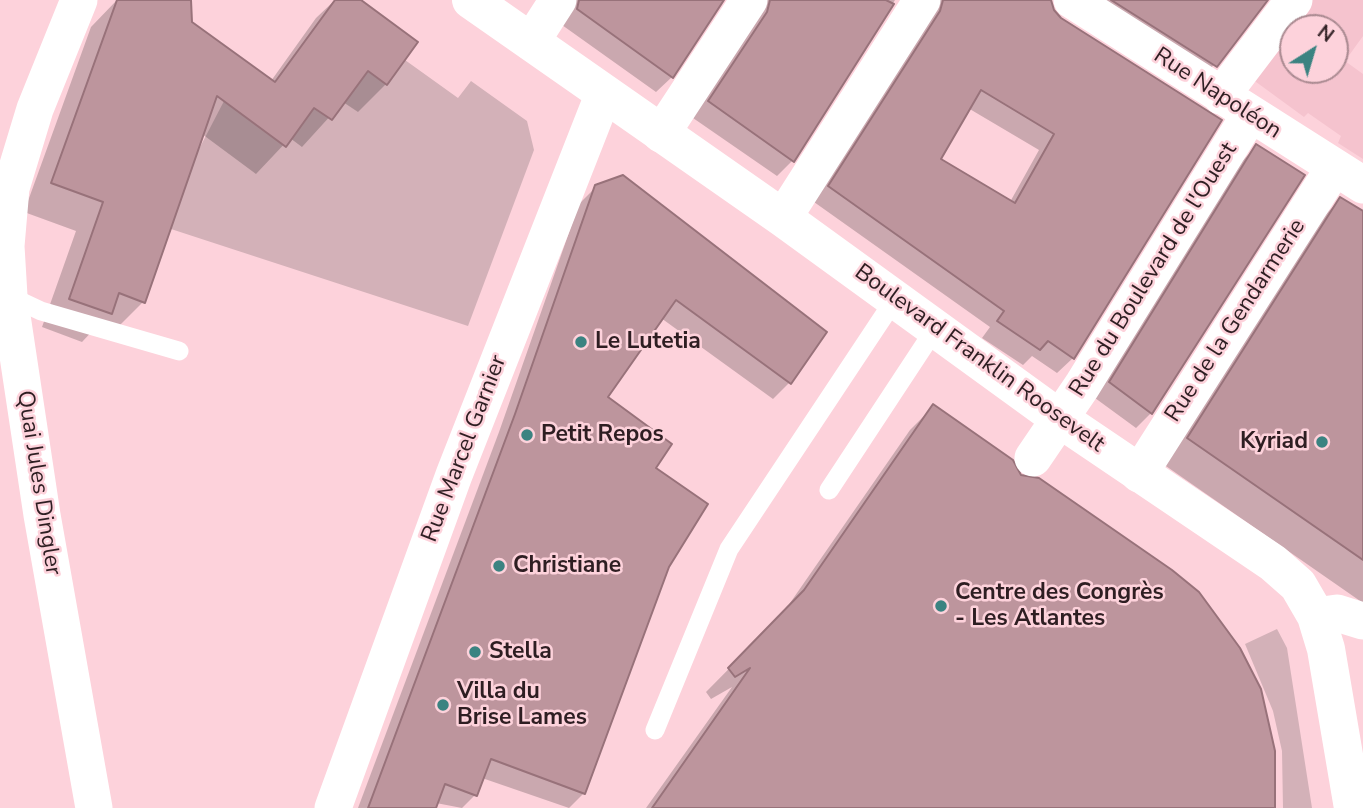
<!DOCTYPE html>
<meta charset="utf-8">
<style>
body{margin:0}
#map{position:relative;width:1363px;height:808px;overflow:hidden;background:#fdd2db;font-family:"Nunito Sans",sans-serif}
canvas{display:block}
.north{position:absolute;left:1279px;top:14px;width:70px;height:70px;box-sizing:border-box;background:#fdd2db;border:2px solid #aa8a91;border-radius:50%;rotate:37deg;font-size:19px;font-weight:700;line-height:28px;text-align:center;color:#2e1e22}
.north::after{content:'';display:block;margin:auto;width:24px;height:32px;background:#3b8381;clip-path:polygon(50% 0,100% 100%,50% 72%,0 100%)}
</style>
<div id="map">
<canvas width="1363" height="808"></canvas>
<div class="north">N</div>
</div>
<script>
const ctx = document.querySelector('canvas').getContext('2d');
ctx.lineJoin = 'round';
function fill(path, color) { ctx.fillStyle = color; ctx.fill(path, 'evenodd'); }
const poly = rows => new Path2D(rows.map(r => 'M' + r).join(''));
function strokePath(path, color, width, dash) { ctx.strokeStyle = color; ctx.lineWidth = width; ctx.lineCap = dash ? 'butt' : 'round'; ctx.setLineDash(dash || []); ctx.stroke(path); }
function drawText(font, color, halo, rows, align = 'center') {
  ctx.font = font + ' "Nunito Sans",sans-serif'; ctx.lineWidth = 5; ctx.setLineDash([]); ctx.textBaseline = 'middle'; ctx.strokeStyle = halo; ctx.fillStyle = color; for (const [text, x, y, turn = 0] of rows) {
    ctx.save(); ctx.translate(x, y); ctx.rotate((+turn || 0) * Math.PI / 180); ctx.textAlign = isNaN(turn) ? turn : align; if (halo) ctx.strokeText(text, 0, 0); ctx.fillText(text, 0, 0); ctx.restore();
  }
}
const built = poly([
 [1308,0,1363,0,1363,36,1345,61,1363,74,1363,159,1338,143,1341,136,1308,113,1304,117,1252,79],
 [1293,28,1335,28,1335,70,1293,70]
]);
const green = poly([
 [350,59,387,85,405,60,458,98,471,81,527,121,534,150,468,326,171,229,198,151,224,101,286,147,314,108,332,120,346,100],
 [1277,629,1287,648,1312,808,1283,808,1282,751,1273,711,1245,644]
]);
const shadow = poly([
 [117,0,190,0,191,23,271,81,316,18,335,0,358,0,386,84,358,112,343,102,302,147,290,138,256,174,202,134,143,302,115,330,99,324,82,342,42,327,76,231,24,212,91,27],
 [556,0,722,0,672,77,656,92,562,25],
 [747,0,895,0,792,161,777,176,693,118],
 [920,0,1050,0,1073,358,1057,373,1032,356,1023,365,982,338,990,327,814,202],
 [968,108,1039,150,1010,202,938,160],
 [1071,0,1265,0,1200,82],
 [1257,146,1302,175,1151,413,1136,428,1095,398,1242,161],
 [596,187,789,383,773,399,661,318,605,397,653,468,667,566,584,793,569,808,482,778,475,795,462,808,436,803,434,808,358,808,499,432,579,204],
 [1341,199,1363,213,1363,603,1163,464,1315,225],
 [933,407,1020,476,1272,808,646,808,732,687,711,699,706,692,781,616,910,430]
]);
const building = poly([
 [117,0,191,0,192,22,275,82,335,0,361,0,418,42,387,85,368,71,332,120,314,108,286,147,217,96,145,303,119,293,112,314,69,299,103,202,51,183,117,0],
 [579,0,724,0,673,78,577,9,579,0],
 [770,0,886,0,894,4,794,162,708,101,767,12,770,0],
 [943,0,1051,0,1054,10,1061,18,1222,120,1074,359,1048,341,1040,350,997,321,1004,311,828,186,940,11,943,0],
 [981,90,1054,134,1015,203,941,159,981,90],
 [1111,0,1268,0,1217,67,1111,0],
 [1256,144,1305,175,1152,414,1109,382,1256,144],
 [623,175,827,332,791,384,676,300,608,397,672,444,656,468,708,504,669,567,585,794,491,759,477,796,445,784,436,808,368,808,515,414,595,185,623,175],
 [1340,197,1363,211,1363,560,1187,438,1340,197],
 [933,404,1013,460,1021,475,1039,478,1172,570,1199,592,1240,648,1261,689,1275,751,1275,808,652,808,750,668,735,677,728,668,804,590,933,404]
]);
const lane = poly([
 [9,296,41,311,179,351],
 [829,490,935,329],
 [655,730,729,549,895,299]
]);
const street = poly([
 [79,0,35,109,11,188,6,246,9,296,42,515,94,808],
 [1072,0,1363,185],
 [531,42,558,0],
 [1221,96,1294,0],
 [661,134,749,0],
 [783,218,922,0],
 [1033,458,1082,386,1249,116],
 [1139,474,1334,168],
 [1316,616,1337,613,1363,621],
 [333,808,454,475,604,93]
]);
const secondary = poly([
 [471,0,783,218,1060,419,1273,563,1298,585,1316,616,1326,649,1353,808]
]);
const markers = [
 [581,342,7,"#3b8381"],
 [527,435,7,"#3b8381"],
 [1322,442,7,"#3b8381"],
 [499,566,7,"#3b8381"],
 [941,606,7,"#3b8381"],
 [475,652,7,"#3b8381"],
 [443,705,7,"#3b8381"]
];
const streetNames = [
 ["Rue Napoléon",1217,94,33],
 ["Rue du Boulevard de l'Ouest",1154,270,-58],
 ["Rue de la Gendarmerie",1236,321,-57],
 ["Boulevard Franklin Roosevelt",979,359,36],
 ["Rue Marcel Garnier",465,449,-69],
 ["Quai Jules Dingler",38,483,81]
];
const poiNames = [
 ["Le Lutetia",595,342],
 ["Petit Repos",541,435],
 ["Kyriad",1308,442,"right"],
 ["Christiane",513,566],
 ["Centre des Congrès",955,593],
 ["- Les Atlantes",955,619],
 ["Stella",489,652],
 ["Villa du",457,692],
 ["Brise Lames",457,718]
];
fill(built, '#f5c3ce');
fill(green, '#d3b1b8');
fill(shadow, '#0003');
fill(building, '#bd959d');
strokePath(building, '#98727a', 2);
strokePath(lane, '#fff', 19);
strokePath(street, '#fff', 37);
strokePath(secondary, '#fff', 38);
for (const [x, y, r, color] of markers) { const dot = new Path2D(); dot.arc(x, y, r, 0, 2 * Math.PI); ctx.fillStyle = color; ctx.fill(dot); strokePath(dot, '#fdd2db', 2.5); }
drawText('23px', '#2e1e22', '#fdd2db', streetNames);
drawText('bold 23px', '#2e1e22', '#fdd2db', poiNames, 'left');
</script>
